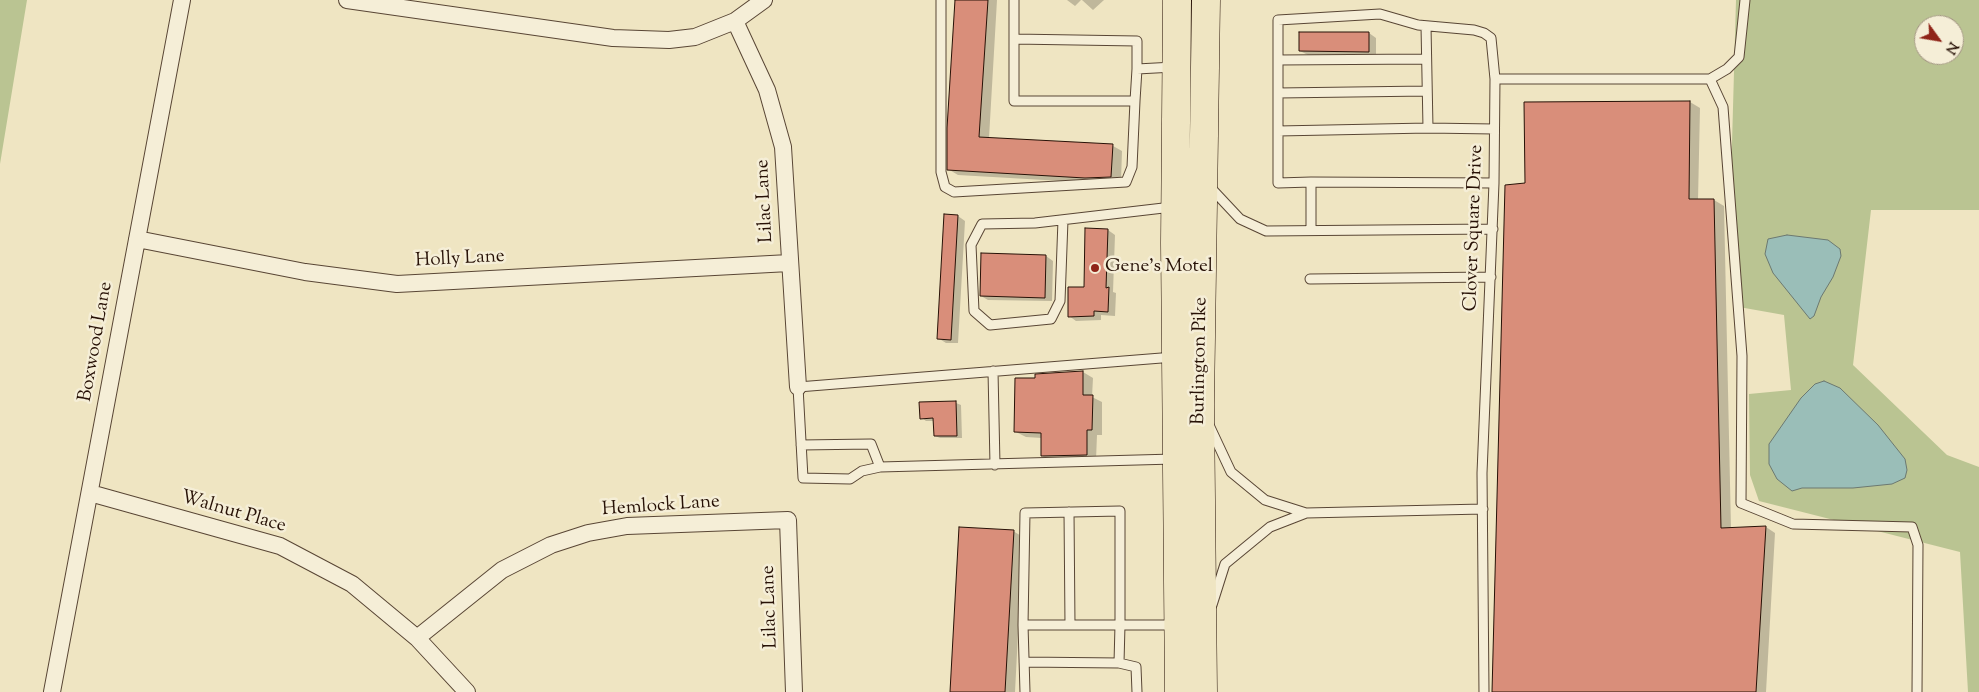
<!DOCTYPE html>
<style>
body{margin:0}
#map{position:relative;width:1979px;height:692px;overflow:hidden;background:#efe5c2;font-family:"Sorts Mill Goudy",serif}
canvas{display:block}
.north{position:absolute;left:1914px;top:15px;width:50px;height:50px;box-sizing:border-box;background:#f5eed7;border:1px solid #a39683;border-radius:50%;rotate:122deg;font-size:14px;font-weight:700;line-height:20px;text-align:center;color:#271106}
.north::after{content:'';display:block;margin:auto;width:18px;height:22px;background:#8f2418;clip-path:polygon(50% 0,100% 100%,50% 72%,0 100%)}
</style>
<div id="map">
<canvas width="1979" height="692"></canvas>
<div class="north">N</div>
</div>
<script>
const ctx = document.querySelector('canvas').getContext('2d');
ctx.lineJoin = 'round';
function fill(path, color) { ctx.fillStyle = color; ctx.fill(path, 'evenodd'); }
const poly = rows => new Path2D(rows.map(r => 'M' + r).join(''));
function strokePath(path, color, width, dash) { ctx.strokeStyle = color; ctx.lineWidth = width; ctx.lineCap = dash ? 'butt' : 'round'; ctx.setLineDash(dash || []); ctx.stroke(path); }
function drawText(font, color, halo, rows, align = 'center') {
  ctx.font = font + ' "Sorts Mill Goudy",serif'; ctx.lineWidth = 5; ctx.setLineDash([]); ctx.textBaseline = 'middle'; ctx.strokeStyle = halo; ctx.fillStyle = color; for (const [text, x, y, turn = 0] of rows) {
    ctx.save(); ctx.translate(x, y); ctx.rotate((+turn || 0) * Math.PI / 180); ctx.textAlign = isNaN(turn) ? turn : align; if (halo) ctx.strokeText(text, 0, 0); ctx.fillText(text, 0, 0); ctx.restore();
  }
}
const green = poly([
 [0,0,27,0,0,164],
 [1736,0,1979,0,1979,210,1871,210,1853,365,1947,455,1979,467,1979,692,1968,692,1960,552,1759,501,1750,475,1749,394,1791,390,1784,315,1739,307,1730,215],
 [1924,25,1954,25,1954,55,1924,55]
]);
const water = poly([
 [1787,235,1828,240,1840,249,1841,256,1833,277,1821,297,1814,316,1810,319,1773,273,1765,254,1768,239,1787,235],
 [1824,381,1840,388,1878,425,1905,459,1907,470,1905,478,1892,484,1853,488,1802,488,1792,491,1777,479,1769,464,1769,444,1801,398,1815,384,1824,381]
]);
const shadow = poly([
 [956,0,997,0,989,138,1113,146,1122,151,1121,181,1096,183,958,175,948,169],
 [1067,0,1081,0,1075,6],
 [1082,0,1104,0,1093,10],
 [1369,33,1376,38,1376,55,1308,55,1300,51],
 [1690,102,1700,108,1698,200,1714,200,1724,206,1731,529,1766,527,1775,533,1766,692,1493,692,1526,185],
 [958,216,965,221,958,343,946,343,938,338],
 [1108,230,1115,235,1113,292,1116,293,1115,316,1101,315,1101,320,1076,321,1069,316,1085,288],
 [1046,256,1053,261,1052,301,988,300,981,296],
 [1083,372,1093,378,1092,397,1102,402,1102,435,1097,435,1096,460,1052,461,1042,456,1042,438,1026,437,1016,432,1036,379],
 [956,403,961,405,962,438,940,438,935,436,935,421,926,421,922,418,920,404],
 [1013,531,1023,537,1015,692,951,692]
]);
const building = poly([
 [955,0,988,0,979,137,1113,144,1111,177,1085,178,947,170,947,128,955,0],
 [1299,32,1369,32,1369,52,1299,51,1299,32],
 [1690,101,1689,199,1714,199,1721,528,1766,526,1756,692,1492,692,1505,185,1525,183,1524,102,1690,101],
 [944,214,958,215,951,340,937,339,944,214],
 [1085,228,1108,229,1106,288,1109,287,1108,312,1094,311,1094,316,1068,317,1068,287,1084,287,1085,228],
 [981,253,1046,255,1045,298,980,296,981,253],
 [1083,371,1083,395,1093,395,1092,430,1087,430,1087,455,1041,456,1041,433,1014,432,1015,378,1035,378,1035,374,1083,371],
 [956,401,957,436,934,436,933,418,920,419,919,402,956,401],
 [959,527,1014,530,1005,692,950,692,959,527]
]);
const service = poly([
 [941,0,941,172,945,187,954,192,1126,182,1132,167,1135,101],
 [1426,26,1428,128],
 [1014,39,1014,0],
 [1278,60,1425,59],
 [1137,69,1135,101,1014,101,1014,39,1137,41,1137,69,1174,67],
 [1495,79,1710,79,1727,69,1739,57,1745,0],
 [1710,79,1723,107,1742,356,1741,503,1793,524,1912,527,1918,545,1917,692],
 [1278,93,1427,91],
 [1278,131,1428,128,1494,129],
 [1311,182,1494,183],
 [1210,187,1240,219,1266,231,1493,229],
 [1063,220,1060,301,1051,319,990,325,974,311,971,245,982,224,1035,223,1172,207],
 [1311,229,1311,182,1278,183,1278,20,1380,14,1418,25,1474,30,1484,33,1491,38,1495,79,1494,183,1482,473,1484,692],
 [1310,279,1491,277],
 [1174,357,798,387,803,478,850,479,862,471,880,467,1174,459],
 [993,371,995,465],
 [1209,425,1231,472,1265,500,1306,513,1270,527,1225,564,1212,605],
 [801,445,871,444,880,467],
 [1069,512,1070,625],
 [1306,513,1483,509],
 [1023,625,1025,692],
 [1024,662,1119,663],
 [1137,692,1136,667,1119,663,1120,625,1120,511,1025,513,1023,625,1176,625]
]);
const minor = poly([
 [347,0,613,38,669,40,695,37,735,21,764,0],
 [735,21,767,90,783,147,798,387],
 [137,239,305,272,397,284,789,263],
 [90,493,280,546,352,584,417,638,467,692],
 [417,638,502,570,551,545,588,533,627,526,788,520,794,692],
 [52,692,182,0]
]);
const trunk = poly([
 [1177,0,1175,243,1179,692],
 [1203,692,1200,404,1206,0]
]);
const markers = [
 [1095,268,5,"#8f2418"]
];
const streetNames = [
 ["Lilac Lane",766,201,-93],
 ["Clover Square Drive",1475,228,-88],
 ["Holly Lane",460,260,-3],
 ["Boxwood Lane",97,342,-80],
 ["Burlington Pike",1201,361,-89],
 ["Hemlock Lane",661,507,-4],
 ["Walnut Place",233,513,16],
 ["Lilac Lane",771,607,-92]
];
const poiNames = [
 ["Gene's Motel",1105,268]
];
fill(green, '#bac492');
fill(water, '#9abeb8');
strokePath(water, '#6c7971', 1);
fill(shadow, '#0003');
fill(building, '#d98e7a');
strokePath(building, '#271106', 1);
strokePath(service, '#594635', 11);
strokePath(minor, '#594635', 18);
strokePath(trunk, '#271106', 29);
strokePath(service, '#f5eed7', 9);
strokePath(minor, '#f5eed7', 16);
strokePath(trunk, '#efe5c2', 28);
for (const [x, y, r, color] of markers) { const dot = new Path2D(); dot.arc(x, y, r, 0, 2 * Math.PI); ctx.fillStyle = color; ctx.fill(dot); strokePath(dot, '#f5eed7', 2); }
drawText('19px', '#271106', '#f5eed7', streetNames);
drawText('19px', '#271106', '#f5eed7', poiNames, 'left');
</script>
